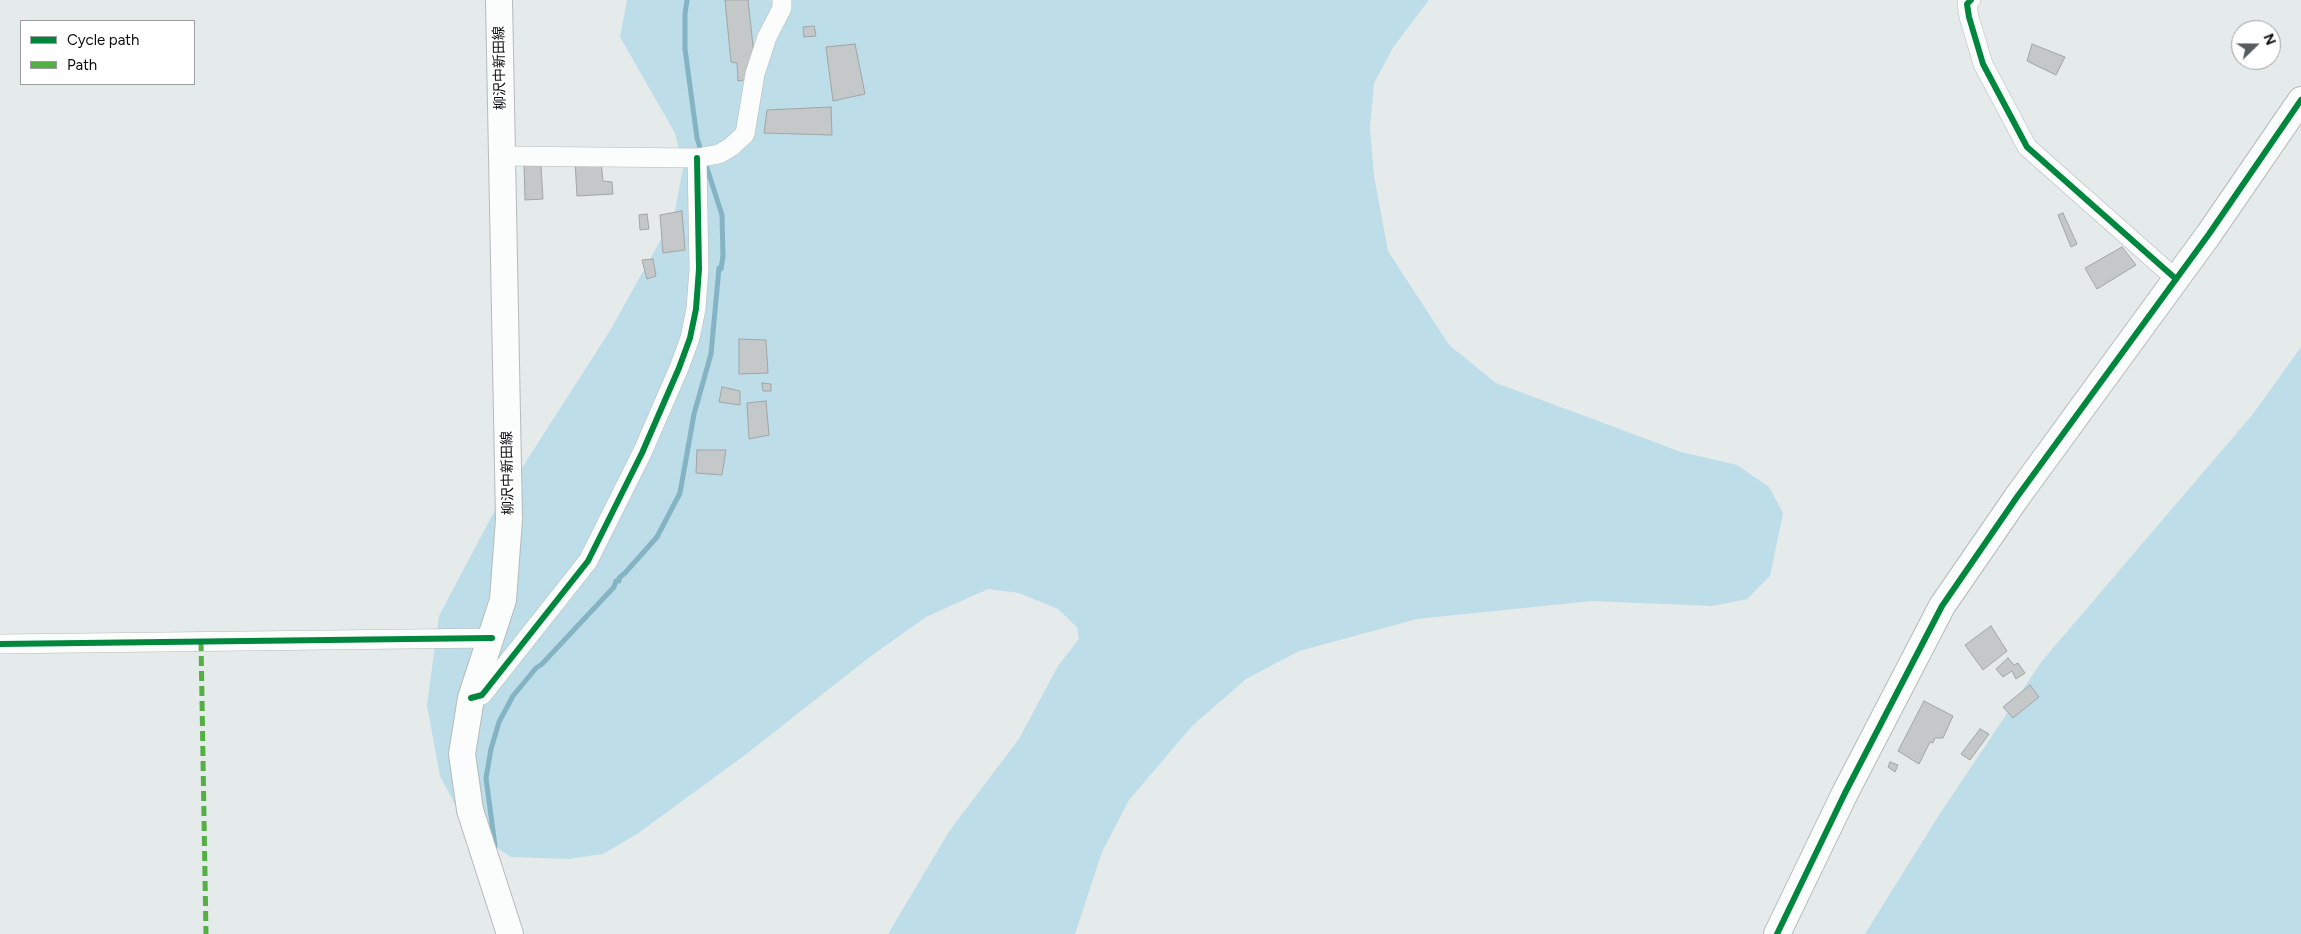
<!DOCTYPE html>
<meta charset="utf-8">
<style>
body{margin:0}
#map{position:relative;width:2301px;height:934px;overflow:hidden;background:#e5eaeb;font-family:Figtree,sans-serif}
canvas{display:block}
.legend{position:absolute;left:20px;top:20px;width:175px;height:65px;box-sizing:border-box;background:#fff;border:1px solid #9d9f9f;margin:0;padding:6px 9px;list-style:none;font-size:15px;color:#0b0e0f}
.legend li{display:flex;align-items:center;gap:10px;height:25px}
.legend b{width:25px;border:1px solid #9d9f9f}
.north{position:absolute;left:2231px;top:20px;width:50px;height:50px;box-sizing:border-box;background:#fff;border:1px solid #9d9f9f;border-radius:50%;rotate:68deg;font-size:14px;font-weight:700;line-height:20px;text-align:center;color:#0b0e0f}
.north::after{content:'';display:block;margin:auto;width:18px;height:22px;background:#575b5c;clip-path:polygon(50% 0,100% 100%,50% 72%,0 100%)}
</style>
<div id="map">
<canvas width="2301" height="934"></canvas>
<ul class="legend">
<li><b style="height:6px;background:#00873e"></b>Cycle path</li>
<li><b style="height:6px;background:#54b044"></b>Path</li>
</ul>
<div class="north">N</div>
</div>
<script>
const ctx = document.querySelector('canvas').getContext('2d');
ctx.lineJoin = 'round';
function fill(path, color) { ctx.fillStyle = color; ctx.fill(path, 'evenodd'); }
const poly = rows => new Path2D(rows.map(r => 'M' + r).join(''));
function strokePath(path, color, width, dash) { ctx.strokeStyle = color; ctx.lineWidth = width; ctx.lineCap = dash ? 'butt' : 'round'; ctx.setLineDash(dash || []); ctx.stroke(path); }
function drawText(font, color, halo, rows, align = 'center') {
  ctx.font = font + ' Figtree,"Noto Sans JP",sans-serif'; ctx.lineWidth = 4.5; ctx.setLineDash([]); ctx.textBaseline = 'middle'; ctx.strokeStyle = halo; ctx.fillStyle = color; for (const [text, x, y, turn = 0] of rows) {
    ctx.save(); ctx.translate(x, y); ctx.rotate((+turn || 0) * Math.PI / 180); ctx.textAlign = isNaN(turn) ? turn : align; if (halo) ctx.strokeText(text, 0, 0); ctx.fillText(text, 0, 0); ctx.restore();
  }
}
const green = poly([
 [627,0,1429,0,1394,46,1374,83,1370,127,1374,176,1388,251,1449,345,1496,383,1681,452,1737,465,1769,487,1783,513,1770,576,1747,599,1712,606,1591,601,1417,619,1299,651,1246,679,1192,726,1129,800,1102,852,1075,934,888,934,950,830,1019,739,1058,666,1079,639,1077,627,1058,609,1019,593,988,589,926,617,871,656,745,755,637,834,603,854,569,859,511,857,468,829,440,776,427,705,439,616,495,510,611,329,674,216,683,168,675,133,620,37],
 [2301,347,2301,934,1865,934,1939,815,2042,661,2253,414]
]);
const stream = poly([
 [687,0,685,14,685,49,697,138,702,154],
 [495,846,486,778,491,749,499,722,513,696,536,668,542,664,614,587,616,581,619,581,619,578,625,573,657,537,680,493,694,414,711,354,719,268,721,269,723,256,722,215,705,162]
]);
const building = poly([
 [725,0,748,0,754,55,749,79,738,81,737,63,731,62,725,0],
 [814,26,816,36,804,37,803,27,814,26],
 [855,44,865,94,833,101,826,47,855,44],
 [2032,44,2065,57,2056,75,2027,61,2032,44],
 [831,107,832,135,764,133,767,110,831,107],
 [575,161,601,161,603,181,612,182,613,194,577,196,575,161],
 [524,165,541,165,543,199,525,200,524,165],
 [682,211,685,250,663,253,660,215,682,211],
 [2063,213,2077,244,2071,247,2058,215,2063,213],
 [647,214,649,229,640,230,639,215,647,214],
 [2122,247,2136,265,2097,289,2085,268,2122,247],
 [653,259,656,276,647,279,642,260,653,259],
 [739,339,766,340,768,373,739,374,739,339],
 [762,383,771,384,771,391,763,391,762,383],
 [722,387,740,391,740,405,719,402,722,387],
 [766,401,769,435,749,439,747,403,766,401],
 [697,450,726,450,722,475,696,473,697,450],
 [1991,626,2007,651,1983,670,1965,645,1991,626],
 [2008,658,2014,665,2018,663,2025,673,2016,679,2012,671,2003,677,1996,669,2008,658],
 [2030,685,2039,697,2013,718,2003,707,2030,685],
 [1924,701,1953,716,1943,738,1935,738,1933,743,1930,742,1919,764,1898,751,1924,701],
 [1980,729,1989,734,1970,760,1961,754,1980,729],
 [1890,762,1898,765,1895,772,1888,767,1890,762]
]);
const street = poly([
 [1971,0,1967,4,1969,17,1983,64,2027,147,2176,279],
 [502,156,697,158,719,154,731,147,745,134,755,74,767,37,782,8,782,0],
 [0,644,492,638],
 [471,698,482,695,588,561,642,453,679,368,690,338,696,309,699,269,697,158]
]);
const secondary = poly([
 [499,0,509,519,503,600,471,698,462,754,470,810,510,934],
 [1777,934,1845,793,1942,606,2017,497,2209,234,2301,100]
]);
const quiet = poly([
 [201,641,206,934]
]);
const cycleway = poly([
 [1971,0,1967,4,1969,17,1983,64,2027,147,2176,279],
 [0,644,492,638],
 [471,698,482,695,588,561,642,453,679,368,690,338,696,309,699,269,697,158],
 [1777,934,1845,793,1942,606,2017,497,2209,234,2301,100]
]);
const streetNames = [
 ["柳沢中新田線",500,68,-91],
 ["柳沢中新田線",508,473,-91]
];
fill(green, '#bddde9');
strokePath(stream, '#84b3c3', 5);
fill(building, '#c5c8c9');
strokePath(building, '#a1a5a6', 1);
strokePath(street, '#b6babb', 20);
strokePath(secondary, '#b6babb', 28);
strokePath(street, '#fbfcfc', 19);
strokePath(secondary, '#fbfcfc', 26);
strokePath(quiet, '#54b044', 5, [10, 5]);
strokePath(cycleway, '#00873e', 6);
drawText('14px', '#0b0e0f', '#fff', streetNames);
</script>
